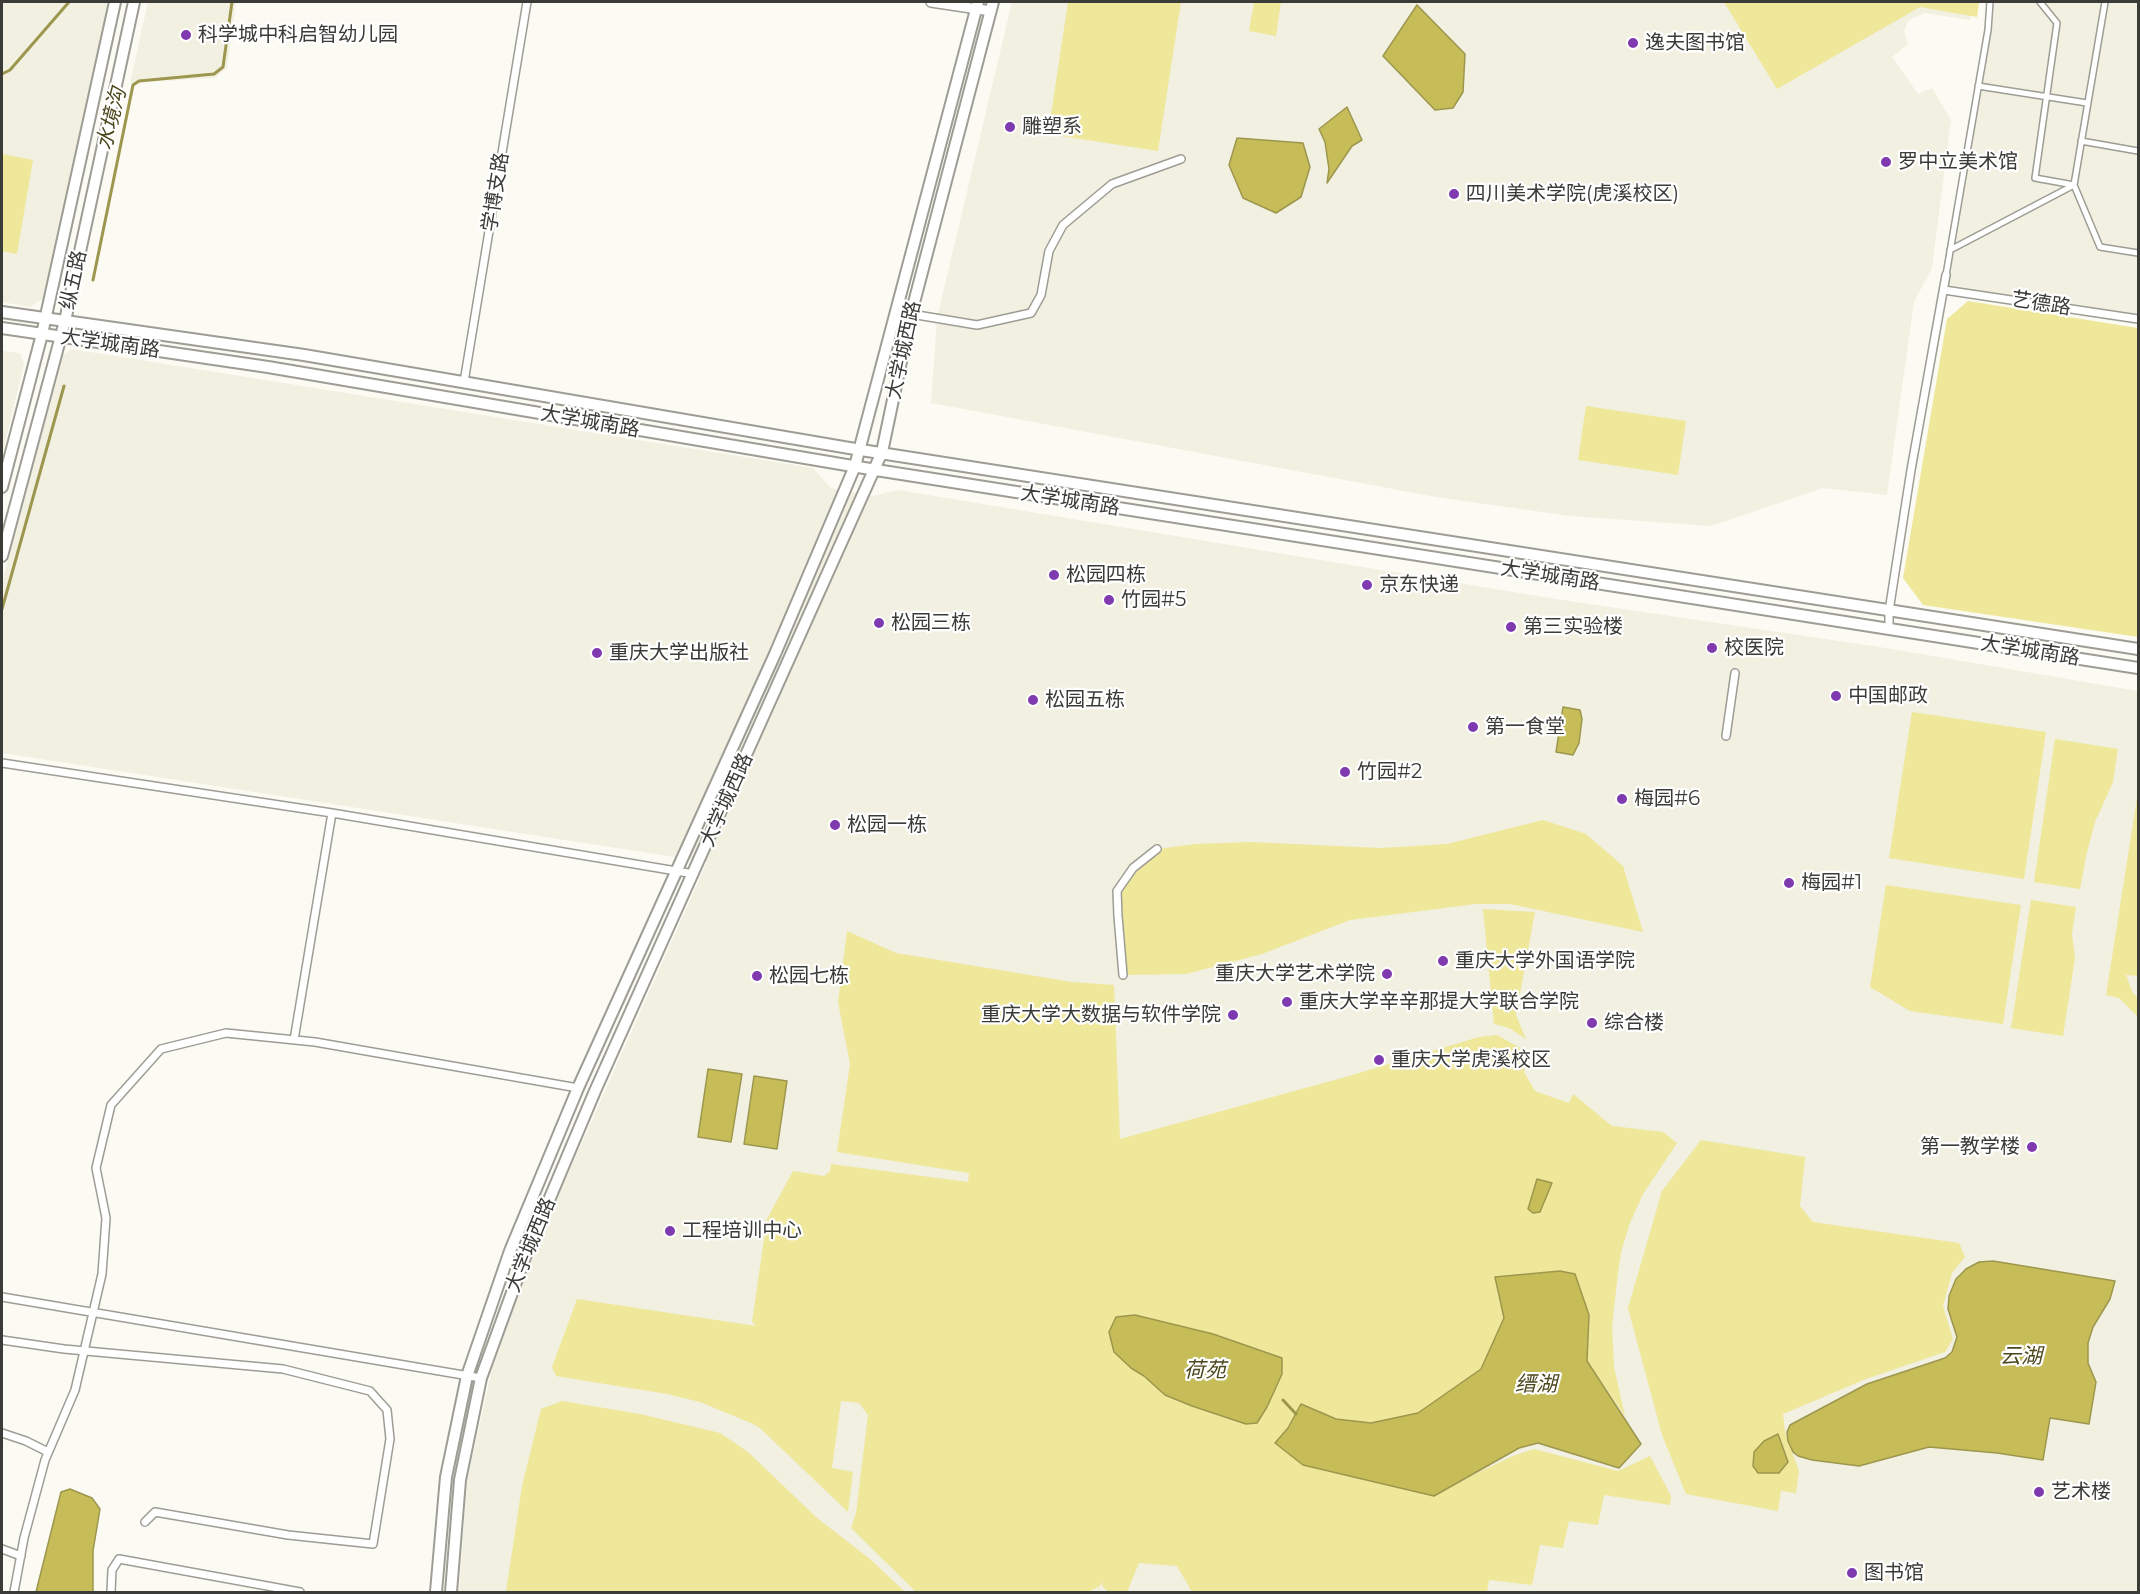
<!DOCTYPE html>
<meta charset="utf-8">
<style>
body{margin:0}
#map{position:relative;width:2140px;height:1594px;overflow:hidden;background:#fcfbf3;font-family:Montserrat,sans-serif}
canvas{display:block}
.frame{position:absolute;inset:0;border:3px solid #3b3b38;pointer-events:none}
</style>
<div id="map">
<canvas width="2140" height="1594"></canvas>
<div class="frame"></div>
</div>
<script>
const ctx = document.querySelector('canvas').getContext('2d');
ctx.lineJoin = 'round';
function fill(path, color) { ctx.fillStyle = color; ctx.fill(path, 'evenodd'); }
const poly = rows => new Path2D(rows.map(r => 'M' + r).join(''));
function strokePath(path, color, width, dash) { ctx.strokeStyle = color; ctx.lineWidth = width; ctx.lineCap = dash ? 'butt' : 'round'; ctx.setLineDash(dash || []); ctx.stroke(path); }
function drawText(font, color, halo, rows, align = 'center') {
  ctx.font = font + ' Montserrat,"Noto Sans SC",sans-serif'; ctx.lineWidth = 4.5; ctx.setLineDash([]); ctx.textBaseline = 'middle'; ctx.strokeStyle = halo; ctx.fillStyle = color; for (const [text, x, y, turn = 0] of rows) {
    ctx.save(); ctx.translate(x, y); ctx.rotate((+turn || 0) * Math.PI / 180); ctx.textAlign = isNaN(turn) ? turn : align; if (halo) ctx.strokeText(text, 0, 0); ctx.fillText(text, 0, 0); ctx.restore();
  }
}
const built = poly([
 [2,2,109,2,46,297,30,307,2,302],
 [148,2,236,2,227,68,215,78,130,83],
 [1012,2,1973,2,1970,20,1925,13,1909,20,1904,31,1908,44,1892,57,1918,94,1932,88,1951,120,1932,268,1914,302,1887,495,1823,488,1711,526,1570,516,1436,497,931,403,937,318],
 [1994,2,2138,2,2138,319,1944,290],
 [72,349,813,468,831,488,872,496,898,490,1556,599,1886,648,2138,691,2138,1592,459,1592,467,1482,491,1373,531,1257,707,862,2,753,2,583,61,356],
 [2,351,20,353,24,364,2,456]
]);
const green = poly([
 [1068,2,1181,2,1158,151,1048,134],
 [1254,2,1281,2,1276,36,1249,31],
 [1724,2,1979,2,1977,17,1920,7,1777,89],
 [2,154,33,160,17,254,2,251],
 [1968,301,2138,328,2138,637,1923,605,1903,578,1947,319],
 [1586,406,1686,421,1678,475,1578,460],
 [1912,712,2046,732,2024,879,1889,858],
 [2055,739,2118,749,2113,782,2095,822,2086,856,2080,889,2034,882],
 [2137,798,2138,976,2126,975,2133,993,2138,999,2138,1017,2119,998,2106,995],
 [1543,820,1586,834,1623,866,1643,932,1510,904,1476,904,1350,920,1262,954,1186,974,1123,975,1117,891,1133,868,1157,849,1196,844,1251,842,1381,848,1447,844],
 [1886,885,2021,905,2003,1024,1910,1011,1870,987],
 [2031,900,2076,907,2072,934,2075,958,2063,1036,2011,1028],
 [1483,909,1535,912,1516,1015,1526,1039,1509,1028,1494,1024],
 [847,931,896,953,1072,982,1114,985,1120,1139,1349,1076,1479,1037,1497,1035,1527,1052,1524,1072,1535,1091,1569,1103,1573,1094,1612,1126,1663,1132,1677,1143,1643,1194,1630,1223,1621,1252,1618,1273,1612,1326,1614,1367,1625,1416,1587,1361,1589,1315,1504,1318,1481,1369,1418,1413,1371,1423,1336,1419,1301,1404,1288,1428,1275,1443,1434,1496,1477,1473,1513,1456,1534,1449,1618,1471,1650,1456,1671,1496,1670,1505,1604,1495,1598,1525,1569,1521,1563,1548,1540,1545,1532,1585,1489,1580,1487,1592,1192,1592,1177,1566,1139,1563,1127,1592,1109,1592,1102,1586,1104,1581,1100,1586,1088,1592,916,1592,851,1528,856,1513,868,1415,859,1403,841,1401,832,1468,853,1472,848,1512,760,1428,751,1423,700,1402,667,1394,556,1376,552,1367,577,1299,756,1326,752,1322,767,1219,793,1171,824,1176,830,1171,831,1164,968,1182,969,1173,837,1152,850,1064,838,1002],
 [1131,1368,1246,1424,1192,1406,1165,1395,1144,1376],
 [1701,1140,1805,1157,1800,1206,1813,1222,1959,1243,1965,1257,1952,1273,1943,1306,1953,1339,1945,1352,1866,1379,1783,1414,1785,1432,1799,1471,1796,1493,1781,1491,1778,1511,1686,1494,1662,1435,1628,1308,1662,1191],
 [562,1401,640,1414,720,1433,748,1452,817,1518,870,1559,905,1592,506,1592,522,1486,541,1409]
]);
const water = poly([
 [1417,5,1465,54,1463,92,1453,108,1435,110,1383,56,1417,5],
 [1347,107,1362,140,1352,146,1327,183,1329,169,1325,142,1319,129,1347,107],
 [1237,138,1303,143,1310,167,1301,197,1276,213,1243,198,1229,165,1237,138],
 [1563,707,1580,710,1582,719,1579,743,1573,755,1556,752,1563,707],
 [708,1069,742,1074,731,1142,698,1137,708,1069],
 [754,1076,787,1081,777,1149,744,1144,754,1076],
 [1537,1179,1552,1183,1540,1212,1533,1213,1528,1209,1537,1179],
 [1993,1261,2115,1281,2110,1299,2093,1327,2088,1343,2088,1363,2096,1382,2089,1424,2050,1418,2043,1460,1997,1453,1929,1447,1859,1466,1812,1460,1798,1456,1793,1452,1788,1441,1787,1432,1790,1425,1867,1384,1945,1358,1952,1352,1957,1337,1948,1309,1949,1296,1956,1279,1966,1269,1979,1262,1993,1261],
 [1560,1271,1575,1274,1589,1315,1587,1361,1641,1444,1619,1468,1538,1443,1519,1448,1434,1496,1303,1465,1275,1443,1288,1428,1301,1404,1336,1419,1371,1423,1418,1413,1481,1369,1504,1318,1495,1277,1560,1271],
 [1135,1315,1213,1334,1282,1358,1282,1374,1267,1407,1257,1423,1246,1424,1192,1406,1165,1395,1144,1376,1131,1368,1114,1352,1109,1332,1116,1317,1135,1315],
 [1778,1434,1788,1462,1779,1473,1758,1473,1753,1466,1754,1452,1764,1441,1778,1434],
 [70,1489,92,1498,100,1509,93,1551,93,1592,36,1592,61,1492,70,1489]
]);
const stream = poly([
 [2,74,10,70,69,2],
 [93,280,133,85,139,81,214,74,223,67,232,2],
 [2,609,64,386],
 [1283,1400,1296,1414]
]);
const pedestrian = poly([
 [2040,2,2057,23,2035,178,2074,185,2100,247,2138,253],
 [1978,86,2087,103],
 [2081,141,2138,151],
 [1950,250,2074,185,2105,2],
 [1946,275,1988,30,1990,2]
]);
const minor = poly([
 [1944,290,2138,319],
 [911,314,977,325,1031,313,1041,295,1049,251,1063,225,1112,184,1181,159],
 [464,382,527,2],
 [1889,629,1889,611,1911,470,1946,275],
 [1726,736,1735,673],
 [2,763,332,813,694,874],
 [1123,975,1118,916,1117,891,1133,868,1157,849],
 [294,1040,332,813],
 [2,1297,481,1378],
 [2,1340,64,1349,283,1369,370,1391,387,1410,390,1439,373,1544,288,1535,155,1512,145,1522],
 [2,1433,26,1441,48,1452],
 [2,1549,21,1556],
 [14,1592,24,1538,45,1460,75,1390,102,1274,106,1218,96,1168,111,1105,161,1049,226,1033,315,1042,578,1088],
 [111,1592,112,1570,119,1559,300,1592]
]);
const tertiary = poly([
 [931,2,991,11]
]);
const secondary = poly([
 [2,487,42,334,115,2],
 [2,556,65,321,134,2]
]);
const primary = poly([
 [2,312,304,355,861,450,2138,649],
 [2,328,268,367,876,470,2138,668],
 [436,1592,446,1477,467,1376,510,1251,578,1088,775,654,855,466,978,2],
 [451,1592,460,1480,481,1378,525,1257,595,1091,882,452,911,314,993,2]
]);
const markers = [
 [186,35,6,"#7e3aae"],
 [1633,43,6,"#7e3aae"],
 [1010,127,6,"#7e3aae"],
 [1886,162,6,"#7e3aae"],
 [1454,194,6,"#7e3aae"],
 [1054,575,6,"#7e3aae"],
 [1367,585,6,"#7e3aae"],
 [1109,600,6,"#7e3aae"],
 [879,623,6,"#7e3aae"],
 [1511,627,6,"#7e3aae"],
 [1712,648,6,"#7e3aae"],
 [597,653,6,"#7e3aae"],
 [1836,696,6,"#7e3aae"],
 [1033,700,6,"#7e3aae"],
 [1473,727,6,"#7e3aae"],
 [1345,772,6,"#7e3aae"],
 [1622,799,6,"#7e3aae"],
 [835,825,6,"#7e3aae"],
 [1789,883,6,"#7e3aae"],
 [1443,961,6,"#7e3aae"],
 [1387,974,6,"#7e3aae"],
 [757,976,6,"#7e3aae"],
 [1287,1002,6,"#7e3aae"],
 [1233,1015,6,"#7e3aae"],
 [1592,1023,6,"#7e3aae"],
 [1379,1060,6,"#7e3aae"],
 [2032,1147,6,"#7e3aae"],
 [670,1231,6,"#7e3aae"],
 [2039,1492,6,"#7e3aae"],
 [1852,1573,6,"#7e3aae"]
];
const poiNames = [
 ["科学城中科启智幼儿园",198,35],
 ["逸夫图书馆",1645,43],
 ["雕塑系",1022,127],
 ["罗中立美术馆",1898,162],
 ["四川美术学院(虎溪校区)",1466,194],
 ["松园四栋",1066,575],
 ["京东快递",1379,585],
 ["竹园#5",1121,600],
 ["松园三栋",891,623],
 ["第三实验楼",1523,627],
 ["校医院",1724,648],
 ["重庆大学出版社",609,653],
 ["中国邮政",1848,696],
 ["松园五栋",1045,700],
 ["第一食堂",1485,727],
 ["竹园#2",1357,772],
 ["梅园#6",1634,799],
 ["松园一栋",847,825],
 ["梅园#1",1801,883],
 ["重庆大学外国语学院",1455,961],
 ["重庆大学艺术学院",1375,974,"right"],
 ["松园七栋",769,976],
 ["重庆大学辛辛那提大学联合学院",1299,1002],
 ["重庆大学大数据与软件学院",1221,1015,"right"],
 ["综合楼",1604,1023],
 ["重庆大学虎溪校区",1391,1060],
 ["第一教学楼",2020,1147,"right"],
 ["工程培训中心",682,1231],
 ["艺术楼",2051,1492],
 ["图书馆",1864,1573]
];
const streetNames = [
 ["学博支路",496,192,-81],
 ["纵五路",74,280,-78],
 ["艺德路",2041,304,9],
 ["大学城南路",110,344,8],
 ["大学城西路",904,350,-78],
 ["大学城南路",590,422,10],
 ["大学城南路",1070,501,9],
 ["大学城南路",1550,576,9],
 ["大学城南路",2030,651,9],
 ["大学城西路",727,800,-66],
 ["大学城西路",531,1245,-68]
];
const waterNames = [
 ["水境沟",112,119,-76],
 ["云湖",2021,1357],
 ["荷苑",1205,1371],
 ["缙湖",1536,1385]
];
fill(built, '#f1f0e1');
fill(green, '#efe799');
fill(water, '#c7bd58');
strokePath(water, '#9d964e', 1.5);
strokePath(stream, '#9d964e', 3);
strokePath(pedestrian, '#9d9d95', 8);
strokePath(minor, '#9d9d95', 10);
strokePath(tertiary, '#9d9d95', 12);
strokePath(secondary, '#9d9d95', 14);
strokePath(primary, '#9d9d95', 14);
strokePath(pedestrian, '#fff', 5);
strokePath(minor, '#fff', 7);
strokePath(tertiary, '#fff', 9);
strokePath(secondary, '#fff', 10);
strokePath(primary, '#fff', 10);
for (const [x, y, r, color] of markers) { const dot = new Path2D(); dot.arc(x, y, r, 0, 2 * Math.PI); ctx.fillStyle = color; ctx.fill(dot); strokePath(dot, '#fff', 2); }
drawText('20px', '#3b3b38', '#fff', poiNames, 'left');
drawText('20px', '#3b3b38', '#fff', streetNames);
drawText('italic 21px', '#4c471d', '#fff', waterNames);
</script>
